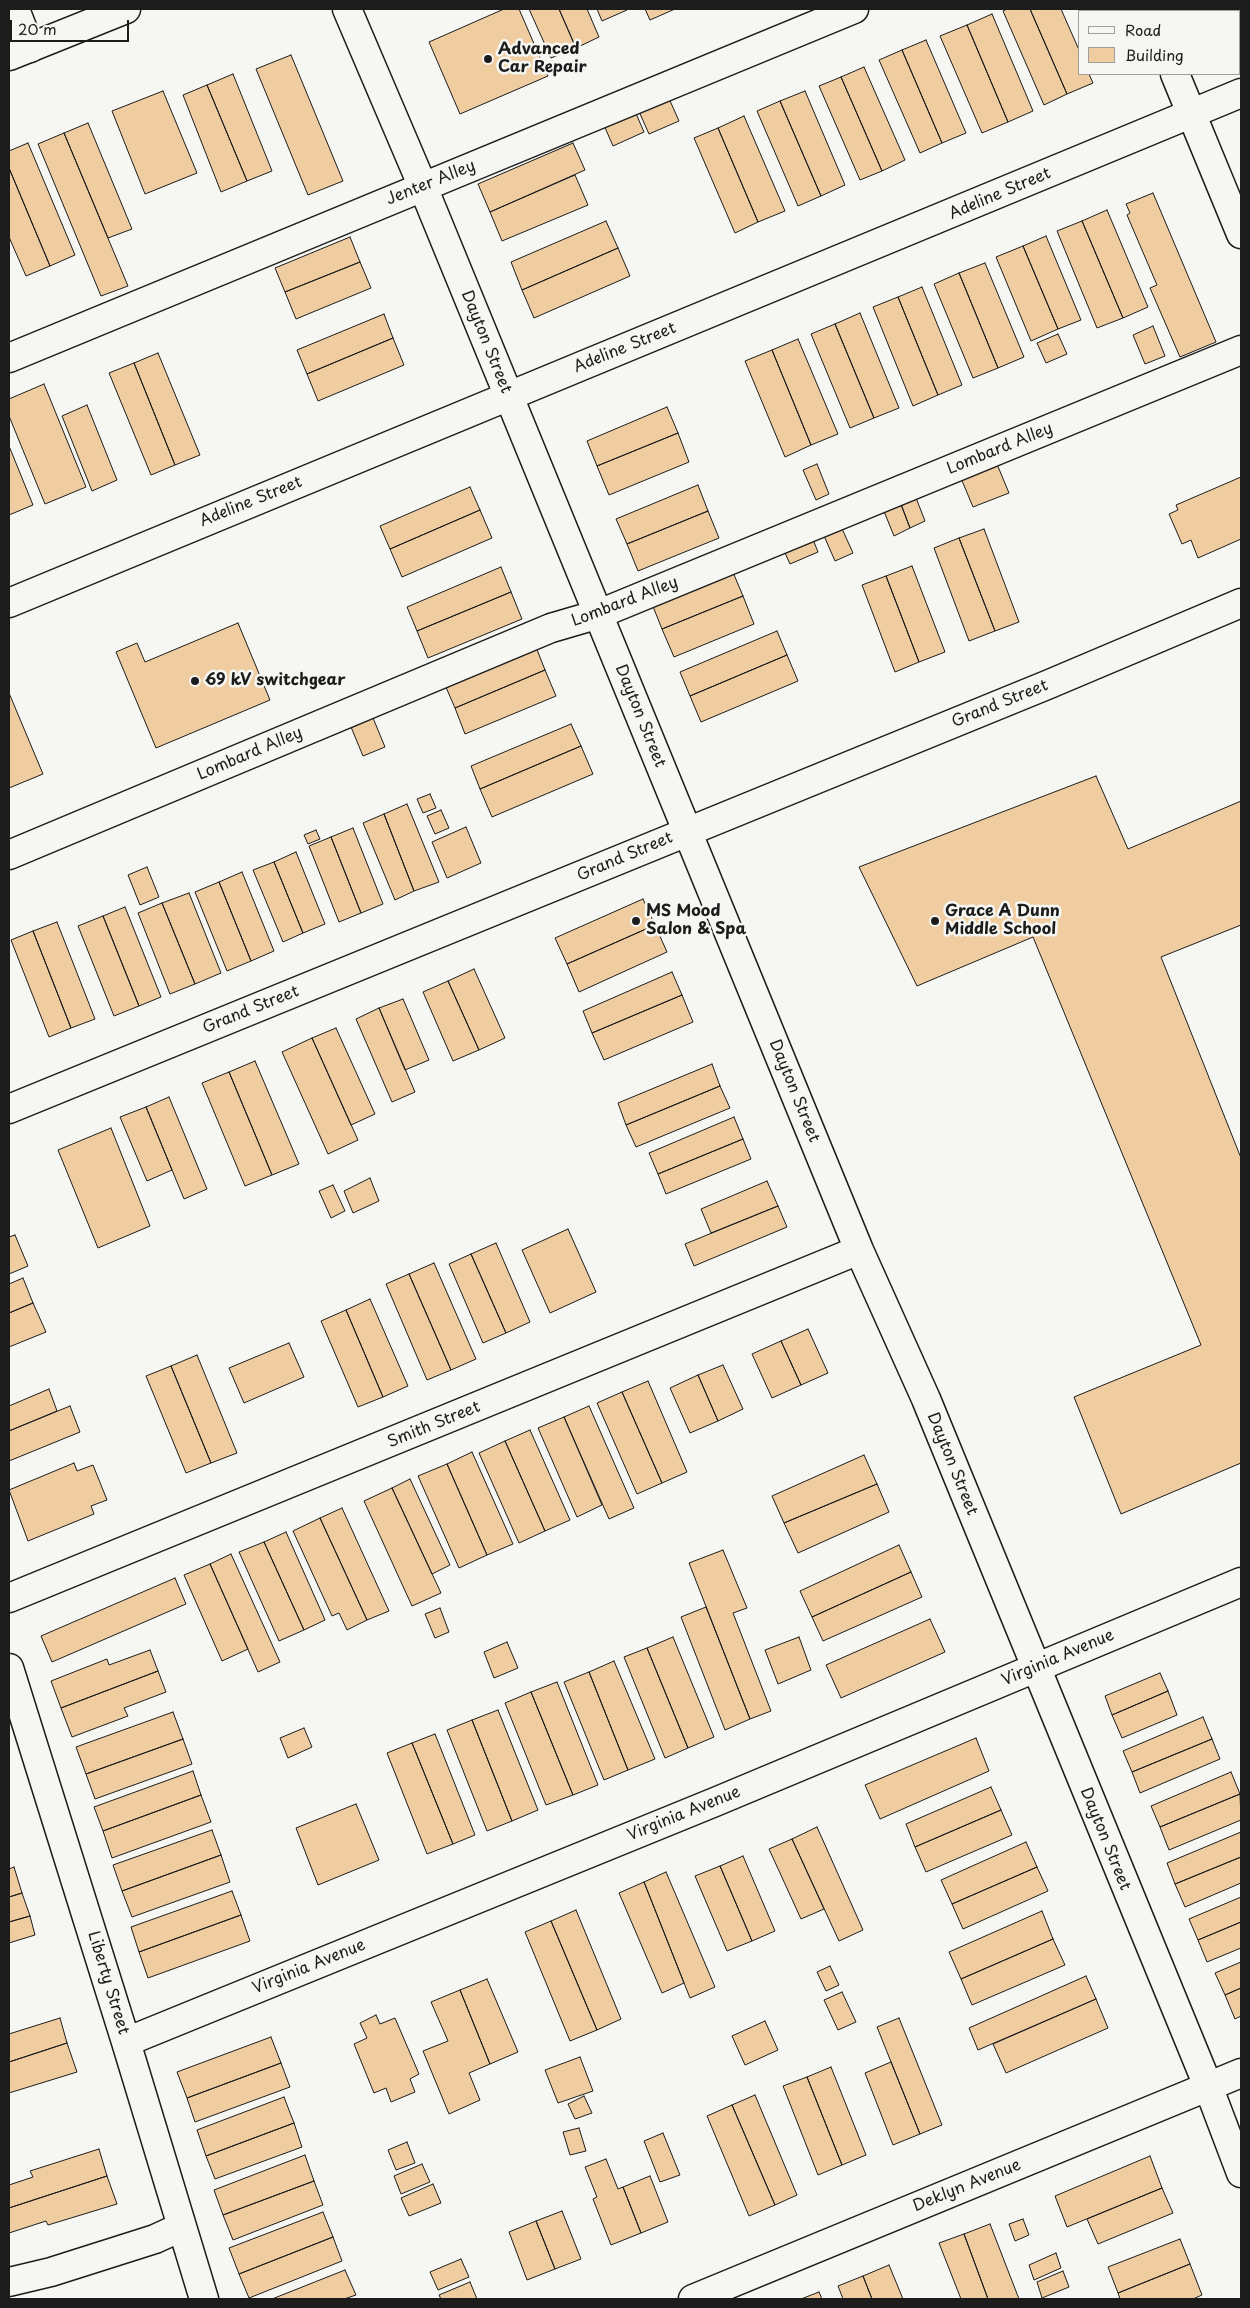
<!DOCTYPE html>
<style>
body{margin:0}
#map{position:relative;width:1250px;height:2308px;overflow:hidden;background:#f6f6f2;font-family:"Playpen Sans",sans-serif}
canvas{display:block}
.frame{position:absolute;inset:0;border:10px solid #1c1c1c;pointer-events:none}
.legend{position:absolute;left:1078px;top:10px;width:162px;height:65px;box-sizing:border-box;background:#f6f6f2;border:1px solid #9f9f9c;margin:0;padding:6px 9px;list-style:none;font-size:15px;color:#1c1c1c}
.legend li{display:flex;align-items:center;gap:10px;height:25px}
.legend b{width:25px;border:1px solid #9f9f9c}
.scale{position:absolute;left:10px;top:20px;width:119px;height:22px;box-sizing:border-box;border:2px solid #1c1c1c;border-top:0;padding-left:6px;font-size:15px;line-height:18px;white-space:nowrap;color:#1c1c1c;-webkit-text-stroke:4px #f6f6f2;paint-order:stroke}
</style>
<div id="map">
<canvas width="1250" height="2308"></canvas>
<div class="frame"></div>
<ul class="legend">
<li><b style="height:6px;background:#f6f6f2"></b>Road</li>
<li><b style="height:14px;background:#efcda1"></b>Building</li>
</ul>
<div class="scale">20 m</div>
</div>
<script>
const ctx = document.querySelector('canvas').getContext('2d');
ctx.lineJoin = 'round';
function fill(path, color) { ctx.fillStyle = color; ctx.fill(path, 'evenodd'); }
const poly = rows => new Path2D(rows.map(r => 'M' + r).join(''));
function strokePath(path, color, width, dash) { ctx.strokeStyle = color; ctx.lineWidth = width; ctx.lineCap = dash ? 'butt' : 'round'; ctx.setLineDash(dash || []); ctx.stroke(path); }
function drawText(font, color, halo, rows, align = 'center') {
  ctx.font = font + ' "Playpen Sans",sans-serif'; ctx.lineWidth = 5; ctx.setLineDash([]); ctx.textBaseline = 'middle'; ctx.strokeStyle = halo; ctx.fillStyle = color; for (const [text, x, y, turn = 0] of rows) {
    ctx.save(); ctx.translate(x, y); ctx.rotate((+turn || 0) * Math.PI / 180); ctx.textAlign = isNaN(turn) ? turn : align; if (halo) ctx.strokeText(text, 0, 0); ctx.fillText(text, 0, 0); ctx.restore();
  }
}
const building = poly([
 [504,9,519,9,548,76,460,114,429,42,504,9],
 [529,9,559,9,576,48,551,58,529,9],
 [559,9,587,9,599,37,576,48,559,9],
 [597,9,626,9,627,10,602,21,597,9],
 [645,9,675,9,650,20,645,9],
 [1007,9,1030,9,1067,94,1044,105,1003,11,1007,9],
 [1030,9,1061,9,1079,50,1079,74,1089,74,1093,83,1067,94,1030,9],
 [992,14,1033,111,1008,122,967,25,992,14],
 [967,25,1008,122,982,133,940,36,967,25],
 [926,40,966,133,942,143,902,50,926,40],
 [902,50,942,143,920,153,879,60,902,50],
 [291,55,343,181,308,195,256,69,291,55],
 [864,67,905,160,882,171,841,77,864,67],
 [233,74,272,171,247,181,207,85,233,74],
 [841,77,882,171,860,180,819,86,841,77],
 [207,85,247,181,221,192,183,95,207,85],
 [163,91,197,173,145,194,112,111,163,91],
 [805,91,845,185,821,196,780,101,805,91],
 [667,94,679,121,649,134,637,107,667,94],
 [780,101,821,196,798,206,757,111,780,101],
 [634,109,644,132,613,146,603,123,634,109],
 [744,116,785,211,758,222,718,128,744,116],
 [88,123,132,229,108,238,64,133,88,123],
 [718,128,758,222,735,233,694,138,718,128],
 [64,133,128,286,101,296,38,144,64,133],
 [28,143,75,255,50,266,9,168,9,151,28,143],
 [573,143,585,170,490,212,478,184,573,143],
 [9,168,50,266,26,276,9,237,9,168],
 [575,175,588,205,502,241,490,212,575,175],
 [1153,193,1216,342,1180,357,1150,288,1157,285,1127,215,1130,213,1126,204,1153,193],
 [1107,210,1148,307,1123,318,1082,221,1107,210],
 [606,221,618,248,522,290,511,262,606,221],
 [1082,221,1123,318,1097,328,1057,231,1082,221],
 [1046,236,1081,320,1058,329,1023,246,1046,236],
 [350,237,360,262,285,292,275,268,350,237],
 [1023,246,1058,329,1031,341,996,257,1023,246],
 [618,248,630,276,534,318,522,290,618,248],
 [360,262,371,288,296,319,285,292,360,262],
 [985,263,1024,357,998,368,959,273,985,263],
 [959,273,998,368,973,378,934,284,959,273],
 [922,287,962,385,938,395,898,297,922,287],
 [898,297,938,395,913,406,873,307,898,297],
 [860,313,899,408,874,418,835,324,860,313],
 [384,314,393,338,307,374,297,350,384,314],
 [835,324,874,418,850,428,811,334,835,324],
 [1153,326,1165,356,1145,364,1133,335,1153,326],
 [1058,334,1067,354,1046,363,1037,343,1058,334],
 [393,338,404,365,318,401,307,374,393,338],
 [798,339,838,434,811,445,772,350,798,339],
 [772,350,811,445,785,457,745,361,772,350],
 [158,353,200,455,175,465,134,363,158,353],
 [134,363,175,465,151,475,109,373,134,363],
 [44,384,86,487,45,504,9,416,9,399,44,384],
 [87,405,117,480,92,491,62,416,87,405],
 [667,407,678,433,597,466,587,441,667,407],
 [678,433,689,462,609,495,597,466,678,433],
 [9,446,33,505,9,515,9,446],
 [994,457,1009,493,973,507,958,471,994,457],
 [817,464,829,494,816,500,803,470,817,464],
 [1241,477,1241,539,1198,558,1191,540,1182,544,1169,514,1178,510,1176,505,1241,477],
 [698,485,708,511,627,544,616,519,698,485],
 [470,487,480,510,390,549,380,526,470,487],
 [913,490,925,521,910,528,898,496,913,490],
 [898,497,910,528,894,536,881,504,898,497],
 [480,510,492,538,402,577,390,549,480,510],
 [708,511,719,538,638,571,627,544,708,511],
 [839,522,853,553,835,561,821,529,839,522],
 [984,529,1019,622,995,631,959,538,984,529],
 [810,532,818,552,790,564,781,544,810,532],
 [959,538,995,631,969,641,934,548,959,538],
 [912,566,945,652,919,662,886,576,912,566],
 [501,567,511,592,417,631,407,607,501,567],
 [732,570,743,596,662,629,652,604,732,570],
 [886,576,919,662,895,672,862,585,886,576],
 [511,592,522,619,428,658,417,631,511,592],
 [743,596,754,624,674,657,662,629,743,596],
 [238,623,270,700,156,748,116,652,137,643,145,662,238,623],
 [777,631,787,655,690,696,680,672,777,631],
 [536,647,545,670,455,708,445,685,536,647],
 [787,655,798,681,701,722,690,696,787,655],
 [545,670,556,696,465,734,455,708,545,670],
 [9,693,43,774,9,788,9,693],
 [373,718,385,747,363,756,351,727,373,718],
 [571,724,581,746,480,789,471,766,571,724],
 [581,746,593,774,492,817,480,789,581,746],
 [1096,776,1128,849,1241,801,1241,925,1161,957,1241,1158,1241,1463,1121,1514,1074,1397,1201,1345,1033,937,917,986,859,867,1096,776],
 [430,794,436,808,423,813,417,799,430,794],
 [407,804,439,882,414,891,384,814,407,804],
 [441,810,449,828,435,834,427,816,441,810],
 [384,814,414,891,395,900,363,823,384,814],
 [466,827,481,863,447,878,432,842,466,827],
 [353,828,383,904,361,913,331,837,353,828],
 [316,830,320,839,308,844,304,835,316,830],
 [331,837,361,913,339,922,309,846,331,837],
 [296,852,325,924,303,933,274,862,296,852],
 [274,862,303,933,283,942,253,870,274,862],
 [147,867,159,897,140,905,128,875,147,867],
 [242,872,274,951,251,961,219,882,242,872],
 [219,882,251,961,227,971,195,892,219,882],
 [189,893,221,973,195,984,162,903,189,893],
 [643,899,655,925,567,964,555,938,643,899],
 [162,903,195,984,170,994,138,913,162,903],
 [125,907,161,997,139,1006,103,916,125,907],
 [103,916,139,1006,114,1016,78,926,103,916],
 [57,922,95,1019,71,1028,33,931,57,922],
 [655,925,667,952,579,992,567,964,655,925],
 [33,931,71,1028,49,1037,11,940,33,931],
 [474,969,505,1038,479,1050,448,981,474,969],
 [672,972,682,995,592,1033,583,1011,672,972],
 [448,981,479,1050,453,1061,423,992,448,981],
 [682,995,693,1022,604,1060,592,1033,682,995],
 [403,999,429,1060,405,1070,379,1008,403,999],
 [379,1008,415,1092,392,1102,356,1019,379,1008],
 [336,1028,375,1114,351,1125,312,1038,336,1028],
 [312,1038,358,1140,328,1154,282,1052,312,1038],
 [255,1061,299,1164,272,1175,229,1072,255,1061],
 [712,1064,720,1086,626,1125,618,1103,712,1064],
 [229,1072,272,1175,245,1186,202,1083,229,1072],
 [720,1086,730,1108,636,1147,626,1125,720,1086],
 [169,1097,207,1189,184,1199,146,1107,169,1097],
 [146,1107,172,1170,147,1181,120,1117,146,1107],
 [734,1117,743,1139,658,1174,649,1153,734,1117],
 [111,1128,150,1226,98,1248,58,1150,111,1128],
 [743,1139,751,1159,666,1194,658,1174,743,1139],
 [370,1178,379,1201,353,1213,344,1191,370,1178],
 [767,1181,778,1206,711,1233,701,1209,767,1181],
 [333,1185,345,1211,331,1218,319,1191,333,1185],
 [778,1206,787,1227,694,1266,685,1244,778,1206],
 [568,1229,596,1292,550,1313,522,1250,568,1229],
 [15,1235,28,1266,9,1274,9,1237,15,1235],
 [496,1243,530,1322,506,1333,471,1254,496,1243],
 [471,1254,506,1333,483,1343,449,1264,471,1254],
 [434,1263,476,1359,451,1370,409,1274,434,1263],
 [409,1274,451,1370,427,1380,386,1284,409,1274],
 [23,1278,33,1303,9,1313,9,1284,23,1278],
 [370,1299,408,1386,383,1397,346,1310,370,1299],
 [33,1303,46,1332,9,1347,9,1313,33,1303],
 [346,1310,383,1397,358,1407,321,1321,346,1310],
 [808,1329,828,1373,801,1385,781,1341,808,1329],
 [781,1341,801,1385,772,1398,752,1354,781,1341],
 [289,1343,304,1377,244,1403,229,1368,289,1343],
 [197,1355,237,1453,211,1463,171,1366,197,1355],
 [723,1365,743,1409,718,1421,698,1375,723,1365],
 [171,1366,211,1463,186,1473,146,1376,171,1366],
 [698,1375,718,1421,690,1433,670,1388,698,1375],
 [648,1381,687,1472,662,1483,622,1392,648,1381],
 [49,1389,57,1411,9,1431,9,1406,49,1389],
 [622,1392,662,1483,637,1494,597,1403,622,1392],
 [70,1406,80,1432,9,1461,9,1431,70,1406],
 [589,1406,634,1508,609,1519,564,1417,589,1406],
 [564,1417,602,1505,577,1517,538,1428,564,1417],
 [530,1430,570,1520,545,1531,505,1441,530,1430],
 [505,1441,545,1531,519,1543,479,1453,505,1441],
 [472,1452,513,1544,487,1555,447,1464,472,1452],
 [864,1455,877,1484,784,1523,772,1496,864,1455],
 [74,1463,77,1471,93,1465,107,1500,91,1506,94,1514,28,1541,9,1490,74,1463],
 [447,1464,487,1555,459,1568,418,1476,447,1464],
 [410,1479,450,1565,432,1574,392,1488,410,1479],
 [877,1484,889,1512,798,1553,784,1523,877,1484],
 [392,1488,441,1593,412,1606,364,1501,392,1488],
 [342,1508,389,1611,367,1620,320,1518,342,1508],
 [320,1518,367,1620,347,1630,339,1613,332,1616,293,1531,320,1518],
 [286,1532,325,1620,304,1630,264,1542,286,1532],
 [264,1542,304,1630,279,1641,239,1552,264,1542],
 [899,1545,911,1572,812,1617,800,1591,899,1545],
 [723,1550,747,1608,733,1613,771,1711,750,1719,689,1563,723,1550],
 [231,1554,280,1662,258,1672,210,1564,231,1554],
 [210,1564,248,1649,222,1661,184,1575,210,1564],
 [911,1572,922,1597,823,1641,812,1617,911,1572],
 [175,1578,186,1604,52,1662,41,1636,175,1578],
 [706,1607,750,1719,725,1730,681,1617,706,1607],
 [440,1608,449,1632,435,1638,425,1614,440,1608],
 [930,1619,945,1652,841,1698,826,1665,930,1619],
 [673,1637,714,1737,688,1748,647,1648,673,1637],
 [799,1637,811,1670,778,1684,765,1650,799,1637],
 [507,1642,518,1668,494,1678,484,1652,507,1642],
 [647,1648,688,1748,665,1758,624,1657,647,1648],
 [150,1650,158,1671,61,1708,51,1681,107,1659,109,1665,150,1650],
 [614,1661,655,1759,628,1770,589,1672,614,1661],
 [158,1671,166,1692,124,1708,128,1716,72,1737,61,1708,158,1671],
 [589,1672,628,1770,604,1780,564,1682,589,1672],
 [1160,1673,1168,1691,1112,1715,1105,1696,1160,1673],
 [557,1682,598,1785,573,1795,531,1692,557,1682],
 [1168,1691,1177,1715,1122,1738,1112,1715,1168,1691],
 [531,1692,573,1795,546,1805,505,1703,531,1692],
 [498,1710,538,1810,512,1821,472,1720,498,1710],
 [173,1712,183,1739,86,1774,76,1747,173,1712],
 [1203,1717,1212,1739,1132,1772,1123,1751,1203,1717],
 [472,1720,512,1821,487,1831,447,1730,472,1720],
 [304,1728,312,1747,288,1758,280,1738,304,1728],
 [435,1734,475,1835,453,1844,412,1743,435,1734],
 [976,1738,989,1771,880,1819,865,1785,976,1738],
 [183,1739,192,1764,95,1799,86,1774,183,1739],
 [1212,1739,1220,1759,1140,1793,1132,1772,1212,1739],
 [412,1743,453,1844,427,1854,387,1753,412,1743],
 [193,1771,201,1795,103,1831,94,1807,193,1771],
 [1231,1772,1240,1794,1160,1827,1151,1806,1231,1772],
 [991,1787,1001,1810,915,1847,906,1824,991,1787],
 [1240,1794,1241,1820,1169,1850,1160,1827,1240,1794],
 [201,1795,211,1822,112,1858,103,1831,201,1795],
 [356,1804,379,1860,318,1885,296,1828,356,1804],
 [1001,1810,1012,1835,926,1872,915,1847,1001,1810],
 [817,1827,863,1930,839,1941,792,1839,817,1827],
 [212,1830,221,1855,122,1891,113,1865,212,1830],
 [1241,1832,1241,1857,1175,1884,1167,1863,1241,1832],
 [792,1839,824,1909,801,1919,769,1849,792,1839],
 [1026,1842,1037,1867,952,1904,941,1880,1026,1842],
 [221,1855,230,1882,132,1917,122,1891,221,1855],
 [743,1856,775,1931,752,1941,720,1866,743,1856],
 [1241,1857,1241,1883,1185,1907,1175,1884,1241,1857],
 [720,1866,752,1941,727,1951,695,1876,720,1866],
 [14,1867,22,1893,9,1897,9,1869,14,1867],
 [1037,1867,1048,1891,963,1929,952,1904,1037,1867],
 [666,1872,715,1987,690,1998,644,1882,666,1872],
 [644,1882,684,1983,662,1993,619,1893,644,1882],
 [232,1891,241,1915,139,1952,131,1927,232,1891],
 [22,1893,30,1916,9,1922,9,1897,22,1893],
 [1241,1897,1241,1922,1198,1940,1189,1919,1241,1897],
 [576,1910,621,2019,597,2030,551,1921,576,1910],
 [1042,1911,1053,1939,961,1979,949,1952,1042,1911],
 [241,1915,250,1941,148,1978,139,1952,241,1915],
 [30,1916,35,1935,9,1943,9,1922,30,1916],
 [551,1921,597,2030,570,2041,525,1932,551,1921],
 [1241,1922,1241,1948,1207,1962,1198,1940,1241,1922],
 [1053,1939,1065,1965,972,2005,961,1979,1053,1939],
 [1241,1962,1241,1988,1225,1995,1215,1973,1241,1962],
 [830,1966,839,1985,826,1991,817,1972,830,1966],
 [1086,1976,1096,1999,978,2050,969,2028,1086,1976],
 [487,1979,518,2052,490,2064,460,1990,487,1979],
 [1241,1988,1241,2016,1235,2019,1225,1995,1241,1988],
 [460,1990,490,2064,469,2073,480,2100,449,2114,423,2051,448,2041,431,2002,460,1990],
 [842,1992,856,2022,838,2030,824,2000,842,1992],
 [1096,1999,1108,2028,1006,2073,993,2044,1096,1999],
 [376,2015,380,2024,395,2018,419,2074,410,2079,415,2092,391,2102,386,2088,374,2093,354,2044,367,2038,360,2023,376,2015],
 [60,2018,67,2043,9,2062,9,2034,60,2018],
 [899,2018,942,2125,920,2134,877,2027,899,2018],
 [765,2021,778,2050,745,2065,732,2036,765,2021],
 [271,2037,281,2063,187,2098,177,2072,271,2037],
 [67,2043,77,2072,9,2093,9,2062,67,2043],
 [580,2057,593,2091,558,2103,545,2070,580,2057],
 [891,2062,920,2134,893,2145,865,2073,891,2062],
 [281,2063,290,2087,195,2122,187,2098,281,2063],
 [831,2067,866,2155,842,2165,807,2077,831,2067],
 [807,2077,842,2165,818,2175,783,2086,807,2077],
 [755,2095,797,2195,775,2205,732,2105,755,2095],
 [584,2096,592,2113,575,2119,568,2104,584,2096],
 [284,2097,294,2123,206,2156,197,2130,284,2097],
 [732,2105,775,2205,749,2216,707,2116,732,2105],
 [294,2123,302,2147,215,2179,206,2156,294,2123],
 [579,2128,586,2151,570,2155,563,2132,579,2128],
 [663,2133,680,2175,660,2182,644,2141,663,2133],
 [407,2142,415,2163,396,2170,388,2150,407,2142],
 [99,2149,107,2176,9,2208,9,2185,33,2177,30,2171,99,2149],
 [305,2155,314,2181,223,2215,214,2190,305,2155],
 [1150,2156,1162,2188,1067,2227,1055,2196,1150,2156],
 [606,2159,618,2189,623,2187,641,2233,611,2245,593,2199,597,2197,585,2167,606,2159],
 [422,2164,430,2182,401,2194,394,2176,422,2164],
 [107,2176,117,2204,48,2225,46,2221,9,2233,9,2208,107,2176],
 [650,2176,668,2222,641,2233,623,2187,650,2176],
 [314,2181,323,2205,233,2240,223,2215,314,2181],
 [433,2184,441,2203,409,2216,401,2198,433,2184],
 [1162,2188,1173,2213,1098,2244,1087,2219,1162,2188],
 [562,2211,581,2259,555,2269,536,2221,562,2211],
 [323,2212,333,2237,239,2274,229,2248,323,2212],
 [1023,2219,1029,2235,1015,2241,1009,2224,1023,2219],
 [536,2221,555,2269,527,2280,509,2232,536,2221],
 [990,2224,1019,2299,988,2299,964,2234,990,2224],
 [964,2234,988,2299,961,2299,939,2243,964,2234],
 [333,2237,342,2261,249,2298,239,2274,333,2237],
 [1180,2239,1190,2264,1118,2293,1108,2267,1180,2239],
 [1056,2253,1061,2268,1034,2280,1029,2265,1056,2253],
 [461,2259,469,2277,438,2290,430,2272,461,2259],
 [1190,2264,1202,2295,1193,2299,1120,2299,1118,2293,1190,2264],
 [889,2265,903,2299,872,2299,863,2276,889,2265],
 [345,2270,356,2295,344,2299,272,2299,345,2270],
 [1063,2271,1069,2287,1042,2298,1037,2282,1063,2271],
 [863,2276,872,2299,843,2299,838,2286,863,2276],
 [470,2282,477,2299,441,2299,439,2295,470,2282],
 [819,2292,822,2299,801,2299,819,2292]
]);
const minor = poly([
 [15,9,30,48],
 [347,9,423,187,859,1250,926,1399,1208,2086,1241,2173],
 [1149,9,1150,11],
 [1175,74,1241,234],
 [9,358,854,9],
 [9,603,1241,93],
 [9,855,551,628,599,614,1241,350],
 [9,1109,1047,685,1241,603],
 [9,1598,859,1250],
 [9,1668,126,2042,204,2299],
 [126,2042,715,1802,1241,1582],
 [9,2282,51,2272,155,2239,181,2227],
 [693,2299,1241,2073]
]);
const major = poly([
 [9,56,126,9]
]);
const markers = [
 [488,59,5,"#1c1c1c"],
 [195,681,5,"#1c1c1c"],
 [636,921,5,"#1c1c1c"],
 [935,921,5,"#1c1c1c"]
];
const poiNames = [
 ["Advanced",498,50],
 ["Car Repair",498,68],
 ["69 kV switchgear",205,681],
 ["MS Mood",646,912],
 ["Salon & Spa",646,930],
 ["Grace A Dunn",945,912],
 ["Middle School",945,930]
];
const streetNames = [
 ["Jenter Alley",431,183,-22],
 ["Adeline Street",1000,194,-23],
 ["Dayton Street",486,342,68],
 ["Adeline Street",625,348,-22],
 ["Lombard Alley",1000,449,-22],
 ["Adeline Street",251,502,-22],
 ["Lombard Alley",625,602,-21],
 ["Grand Street",1000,704,-22],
 ["Dayton Street",640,716,68],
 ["Lombard Alley",250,754,-23],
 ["Grand Street",625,857,-23],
 ["Grand Street",251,1010,-22],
 ["Dayton Street",794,1091,68],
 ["Smith Street",434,1425,-22],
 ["Dayton Street",952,1464,68],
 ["Virginia Avenue",1058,1658,-23],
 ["Virginia Avenue",684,1814,-22],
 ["Dayton Street",1105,1839,68],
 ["Virginia Avenue",309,1967,-22],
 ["Liberty Street",108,1983,73],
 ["Deklyn Avenue",967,2186,-22]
];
fill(building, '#efcda1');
strokePath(building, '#1c1c1c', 1);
strokePath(minor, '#1c1c1c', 31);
strokePath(major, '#1c1c1c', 31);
strokePath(minor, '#f6f6f2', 28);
strokePath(major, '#f6f6f2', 28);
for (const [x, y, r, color] of markers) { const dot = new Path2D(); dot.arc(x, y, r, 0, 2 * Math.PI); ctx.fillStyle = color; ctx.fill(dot); strokePath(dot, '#f6f6f2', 2); }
drawText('bold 16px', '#1c1c1c', '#f6f6f2', poiNames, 'left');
drawText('16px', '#1c1c1c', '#f6f6f2', streetNames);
</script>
